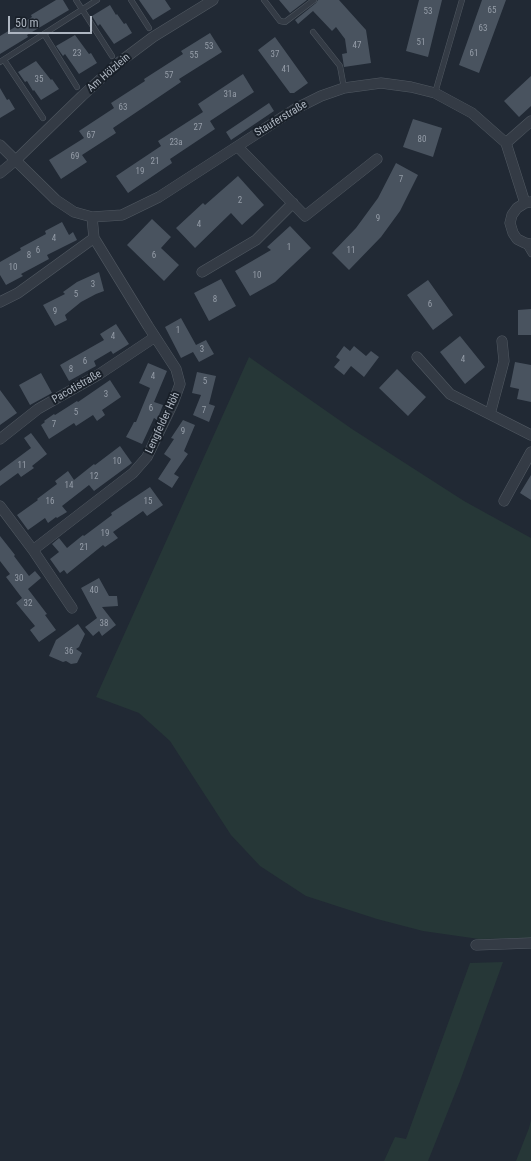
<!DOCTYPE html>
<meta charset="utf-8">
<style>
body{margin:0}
#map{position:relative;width:531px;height:1161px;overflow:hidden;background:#212934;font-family:"Roboto Condensed",sans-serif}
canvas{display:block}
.scale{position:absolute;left:8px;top:16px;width:84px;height:18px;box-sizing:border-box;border:2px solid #aeb6c1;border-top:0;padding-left:5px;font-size:12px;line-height:14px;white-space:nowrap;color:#aeb6c1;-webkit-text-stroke:3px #192029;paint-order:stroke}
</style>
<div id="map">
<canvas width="531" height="1161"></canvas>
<div class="scale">50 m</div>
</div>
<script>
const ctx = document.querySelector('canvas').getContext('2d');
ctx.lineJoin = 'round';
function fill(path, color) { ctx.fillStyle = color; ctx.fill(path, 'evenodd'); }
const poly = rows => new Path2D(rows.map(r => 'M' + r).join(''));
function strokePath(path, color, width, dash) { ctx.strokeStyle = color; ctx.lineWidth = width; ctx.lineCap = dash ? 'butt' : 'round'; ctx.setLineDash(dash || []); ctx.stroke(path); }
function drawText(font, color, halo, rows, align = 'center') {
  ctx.font = font + ' "Roboto Condensed",sans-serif'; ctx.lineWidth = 4; ctx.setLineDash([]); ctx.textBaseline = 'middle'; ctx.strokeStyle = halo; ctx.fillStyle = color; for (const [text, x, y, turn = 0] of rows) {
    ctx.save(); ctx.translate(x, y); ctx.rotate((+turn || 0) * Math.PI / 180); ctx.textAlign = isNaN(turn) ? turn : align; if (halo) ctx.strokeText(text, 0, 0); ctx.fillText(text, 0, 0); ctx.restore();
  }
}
const green = poly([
 [249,357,352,429,464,501,531,538,531,938,479,939,423,931,377,919,306,896,260,866,231,835,170,741,139,713,96,697],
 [503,962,460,1081,428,1161,384,1161,395,1137,406,1139,470,963],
 [531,1120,531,1161,516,1161,529,1128]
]);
const building = poly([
 [56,0,63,0,69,10,27,35,28,37,0,54,0,36,32,17,31,15],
 [139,0,165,0,171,9,153,20],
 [279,0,307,0,290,13],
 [318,0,339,0,366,30,371,63,344,67,342,54,347,53,345,39,336,27,332,31,313,11,298,24,295,20,316,3],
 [419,0,442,0,428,57,406,51],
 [482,0,506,0,479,73,459,65],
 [110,5,116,15,117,14,124,24,126,23,132,33,114,44,100,24,98,26,92,16],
 [210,33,222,52,179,79,181,82,113,128,116,133,82,155,87,162,61,179,49,160,84,138,79,131,114,108,111,103,145,81,144,79,183,54,181,51],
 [75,35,89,54,91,53,97,63,79,74,65,54,63,56,56,46],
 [275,37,308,83,294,93,290,93,258,50],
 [36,61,51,80,52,79,59,89,41,100,34,90,33,91,27,81,25,82,18,72],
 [243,74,254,92,210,121,215,129,170,159,172,163,128,193,116,176,161,146,158,141,203,112,198,104],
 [531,76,531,106,519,117,504,101],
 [0,88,7,100,9,99,15,109,0,118],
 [269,103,274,111,231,140,226,132],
 [413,119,442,128,433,157,403,147],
 [396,163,418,175,400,211,381,237,349,270,332,253,356,228,378,198],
 [238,176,264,205,242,225,231,213,195,248,176,228,203,203,205,205],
 [152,219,171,237,161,248,179,265,164,281,127,245],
 [62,222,69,235,73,232,77,240,47,255,49,259,21,274,23,276,6,285,0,275,0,262,21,250,20,248,46,234,45,231],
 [290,226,311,248,275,282,250,296,235,271,271,250,267,247],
 [99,272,104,291,96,294,81,302,65,315,67,320,55,326,43,305,65,294,63,292,77,282],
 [221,279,236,306,209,321,194,293],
 [428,280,453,315,433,330,407,295],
 [531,309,531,335,518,335,518,310],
 [181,318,196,345,206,340,214,354,199,362,193,352,181,358,165,327],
 [116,324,129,344,113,354,111,351,94,361,96,366,69,381,60,365,104,340,100,334],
 [460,336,485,367,465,384,440,352],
 [344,346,350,351,354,346,366,356,371,351,379,357,364,377,351,366,344,375,334,367,340,360,336,357],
 [515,362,531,365,531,402,517,399,519,389,510,387],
 [148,363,167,371,154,402,163,405,157,420,154,418,142,444,126,437,132,426,134,422,136,422,150,388,139,383],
 [397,369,426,397,408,416,379,388],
 [197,372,216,376,209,404,215,406,209,422,193,415,201,395,192,393],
 [41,373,52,393,30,405,19,385],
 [110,380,121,397,102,410,105,415,97,421,93,415,76,426,74,423,49,439,41,425,45,422,44,421,54,414,55,415,77,401,78,402],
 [0,390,17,413,0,425],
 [183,420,195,425,184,451,188,454,174,474,179,477,172,488,158,479,171,459,164,454,174,439,171,438],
 [31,433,47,454,32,466,34,468,21,477,18,473,0,486,0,471,31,448,24,438],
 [120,446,132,463,94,491,89,485,62,506,67,512,57,518,56,517,48,523,45,518,28,530,17,515,38,500,37,499,57,484,55,481,68,471,74,480,94,464,95,465],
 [531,475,531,500,520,493],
 [150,487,163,505,147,516,143,511,113,532,118,538,105,547,103,545,67,574,64,570,60,573,50,559,59,552,52,544,59,538,67,548,83,535,84,536,112,515,111,513],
 [0,536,15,555,14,556,29,576,35,571,41,578,28,589,47,614,45,615,56,630,39,642,30,630,35,626,16,603,22,598,6,577,10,574,0,561],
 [99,578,109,596,117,596,118,606,102,607,116,625,102,636,99,631,93,636,85,627,97,618,81,588],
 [78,624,85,634,79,647,76,649,82,653,77,663,71,664,66,661,63,662,49,656,56,640]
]);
const lane = poly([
 [76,0,112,56],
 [131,0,149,28],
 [264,0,280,21,285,22,314,0],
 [313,32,340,66,344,88],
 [44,34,77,87],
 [4,60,43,118],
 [0,62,97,0],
 [435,93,462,0],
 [525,244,531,254]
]);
const street = poly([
 [506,143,531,121],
 [0,145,56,200,74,212,92,217,122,215,159,197,295,109,321,96,344,88,381,83,411,87,435,93,472,113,506,143,525,203],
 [238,147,305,216,377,159],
 [0,173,16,160,82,96,117,64,153,37,213,0],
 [531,202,525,203,517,208,512,215,510,223,513,233,517,239,525,243,531,244],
 [202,272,256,240,293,203],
 [0,302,18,293,94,238],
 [417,357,450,394,531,435],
 [490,414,504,361,502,341],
 [0,439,38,409,98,375,155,337],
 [504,501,531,452],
 [0,506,33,550,72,608],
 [33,550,133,473,147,457,173,403,180,384,176,369,148,326,94,238,92,217],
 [476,945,531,943]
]);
const numberNames = [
 ["65",492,11],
 ["53",428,12],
 ["63",483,29],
 ["51",421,43],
 ["47",357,46],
 ["53",209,47],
 ["23",77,54],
 ["61",474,54],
 ["37",275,55],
 ["55",194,56],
 ["41",286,70],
 ["57",169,76],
 ["35",39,80],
 ["31a",230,95],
 ["63",123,108],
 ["27",198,128],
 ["67",91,136],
 ["80",422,140],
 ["23a",176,143],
 ["69",75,157],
 ["21",155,162],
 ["19",140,172],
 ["7",401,180],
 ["2",240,201],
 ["9",378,219],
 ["4",199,225],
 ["4",54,239],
 ["1",289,248],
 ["6",38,251],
 ["11",351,251],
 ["8",29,256],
 ["6",154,256],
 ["10",13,268],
 ["10",257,276],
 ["3",93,285],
 ["5",76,295],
 ["8",215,300],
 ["6",430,305],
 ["9",55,312],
 ["1",178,331],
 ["4",113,337],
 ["3",202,350],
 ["4",463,360],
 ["6",85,362],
 ["8",71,370],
 ["4",153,377],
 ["5",205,382],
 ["3",106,395],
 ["6",151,409],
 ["7",204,411],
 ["5",76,413],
 ["7",54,425],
 ["9",183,432],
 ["10",117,462],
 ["11",22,466],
 ["12",94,477],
 ["14",69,486],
 ["16",50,502],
 ["15",148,502],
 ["19",105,534],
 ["21",84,548],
 ["30",19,579],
 ["40",94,591],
 ["32",28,604],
 ["38",104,624],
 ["36",69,652]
];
const streetNames = [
 ["Am Hölzlein",109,73,-41],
 ["Stauferstraße",281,119,-31],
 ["Pacotistraße",77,387,-30],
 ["Lengfelder Höh",163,423,-65]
];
fill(green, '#263737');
fill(building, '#49535f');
strokePath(lane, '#515962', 6);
strokePath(street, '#515962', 11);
strokePath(lane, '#343b45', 5);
strokePath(street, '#343b45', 10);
drawText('9px', '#959da8', null, numberNames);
drawText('11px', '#aeb6c1', '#192029', streetNames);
</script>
